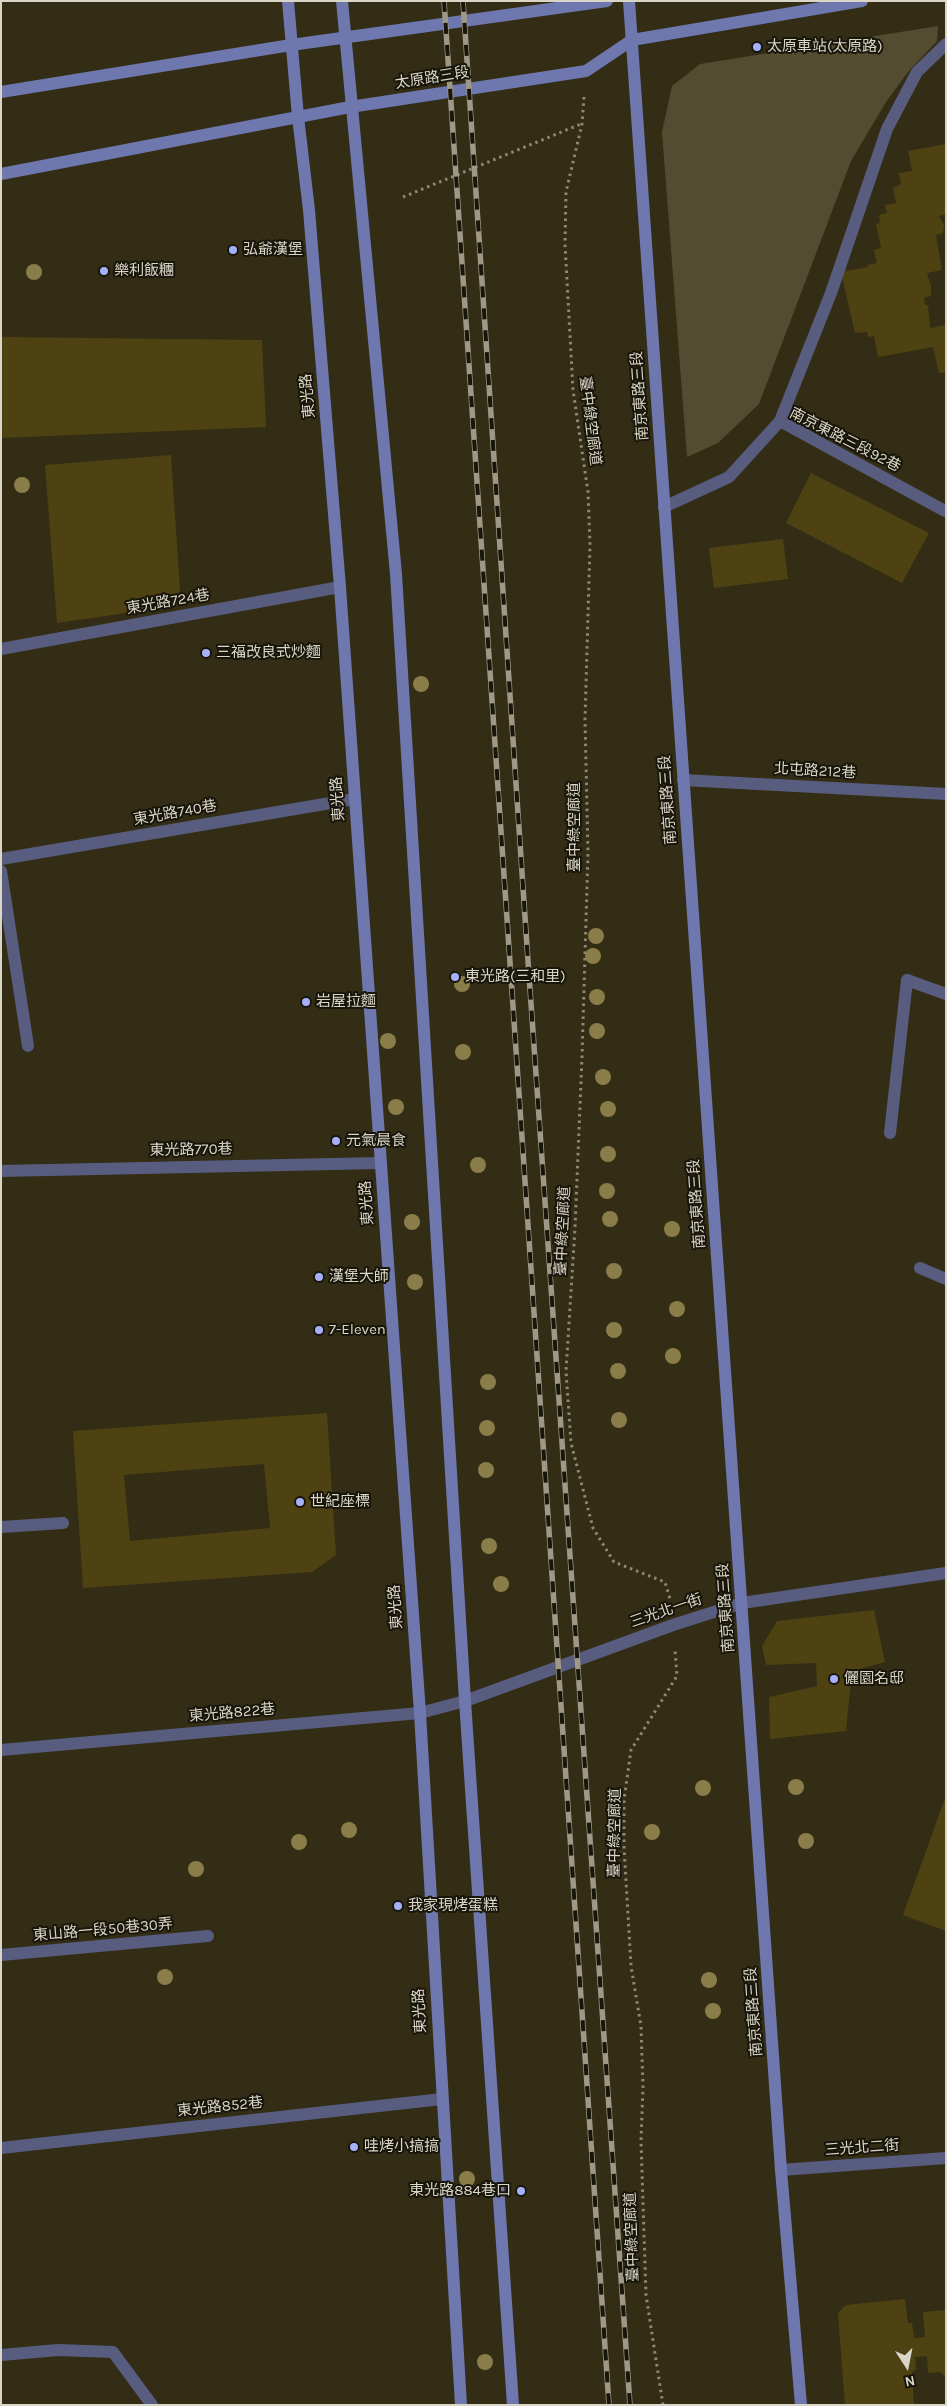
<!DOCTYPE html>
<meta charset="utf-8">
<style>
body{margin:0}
#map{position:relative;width:947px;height:2406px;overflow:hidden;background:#332d15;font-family:Karla,sans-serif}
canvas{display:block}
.frame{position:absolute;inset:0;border:2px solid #d9d5c7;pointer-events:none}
.north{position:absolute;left:882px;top:2341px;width:50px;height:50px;-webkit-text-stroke:4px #18150b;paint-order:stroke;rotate:169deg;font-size:14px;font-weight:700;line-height:20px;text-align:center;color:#d9d5c7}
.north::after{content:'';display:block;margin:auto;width:18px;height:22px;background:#d9d5c7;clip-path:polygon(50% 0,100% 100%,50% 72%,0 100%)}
</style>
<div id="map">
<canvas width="947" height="2406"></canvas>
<div class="frame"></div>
<div class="north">N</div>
</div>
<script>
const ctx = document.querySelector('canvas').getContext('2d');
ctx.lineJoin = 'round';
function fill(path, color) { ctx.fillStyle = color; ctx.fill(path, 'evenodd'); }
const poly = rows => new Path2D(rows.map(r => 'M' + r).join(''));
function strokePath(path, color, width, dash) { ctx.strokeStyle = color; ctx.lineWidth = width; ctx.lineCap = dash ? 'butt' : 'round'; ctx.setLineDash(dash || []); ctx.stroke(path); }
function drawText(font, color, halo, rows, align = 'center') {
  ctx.font = font + ' Karla,"Noto Sans TC",sans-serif'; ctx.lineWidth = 4; ctx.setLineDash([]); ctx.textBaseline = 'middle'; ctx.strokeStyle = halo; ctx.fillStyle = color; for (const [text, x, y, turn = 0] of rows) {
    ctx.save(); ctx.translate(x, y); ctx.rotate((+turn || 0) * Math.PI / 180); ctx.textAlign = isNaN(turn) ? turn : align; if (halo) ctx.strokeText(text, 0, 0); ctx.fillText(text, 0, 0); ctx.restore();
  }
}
const green = poly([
 [938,26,937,41,908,72,886,102,851,161,759,404,718,443,687,457,662,132,672,86,700,64]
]);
const building = poly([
 [946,144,946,214,939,216,944,225,943,233,936,235,942,270,927,273,931,286,931,296,924,298,925,304,928,306,930,328,946,325,946,372,939,373,933,347,878,357,874,336,868,337,867,332,855,333,841,272,868,267,868,265,877,263,874,250,881,248,876,224,880,223,879,215,887,213,885,205,896,203,893,188,901,184,899,173,912,171,908,151],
 [1,337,262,340,266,427,1,438],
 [171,455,181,605,57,623,45,465],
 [811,473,929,533,902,583,786,523],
 [783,539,788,579,714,588,709,548],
 [327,1413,336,1555,312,1572,83,1588,73,1431],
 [264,1464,270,1528,130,1541,124,1475],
 [874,1610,885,1662,852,1671,846,1731,770,1739,769,1697,817,1686,816,1663,766,1665,762,1646,777,1621],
 [944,1801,946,1802,946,1931,903,1915],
 [905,2299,908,2323,912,2323,914,2338,925,2337,923,2312,946,2310,946,2377,940,2372,928,2373,927,2356,915,2357,916,2369,912,2372,914,2405,845,2405,838,2313,846,2305]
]);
const path = poly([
 [584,97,582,124,566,192,565,244,573,390,588,492,590,545,585,720,588,853,582,1057,575,1228,566,1371,571,1443,593,1528,614,1562,665,1582,670,1599],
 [403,197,581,124],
 [663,2405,646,2295,641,2141,643,2087,641,2026,631,1966,624,1847,624,1800,631,1750,677,1676,675,1650]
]);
const lane = poly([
 [780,421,945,511],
 [664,507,729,477,780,421,831,293,887,129,917,72,946,44],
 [1,859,354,799],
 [1,871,28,1046],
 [890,1133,907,980,946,994],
 [1,1171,381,1163],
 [920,1268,946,1279],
 [1,1527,63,1523],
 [1,1955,208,1936],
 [1,2355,58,2350,113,2352,152,2405]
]);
const street = poly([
 [1,649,340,587],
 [683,780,946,794],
 [1,1750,420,1713,465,1701,673,1625,742,1603,946,1573],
 [1,2148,442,2099],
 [781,2170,946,2158]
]);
const secondary = poly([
 [288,1,298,117,309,210,340,587,420,1713,461,2405],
 [342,1,396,574,465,1701,513,2405],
 [629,1,781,2170,801,2405],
 [1,92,291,45,607,1],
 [1,174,350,107,586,71,632,40,862,1]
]);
const rail = poly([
 [444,1,609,2405],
 [463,1,528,961,630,2405]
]);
const trees = [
 [34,272],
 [22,485],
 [421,684],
 [596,936],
 [593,956],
 [462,984],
 [597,997],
 [597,1031],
 [388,1041],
 [463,1052],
 [603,1077],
 [396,1107],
 [608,1109],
 [608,1154],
 [478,1165],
 [607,1191],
 [610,1219],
 [412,1222],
 [672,1229],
 [614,1271],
 [415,1282],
 [677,1309],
 [614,1330],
 [673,1356],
 [618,1371],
 [488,1382],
 [619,1420],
 [487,1428],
 [486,1470],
 [489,1546],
 [501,1584],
 [796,1787],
 [703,1788],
 [349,1830],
 [652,1832],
 [806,1841],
 [299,1842],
 [196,1869],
 [165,1977],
 [709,1980],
 [713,2011],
 [467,2179],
 [485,2362]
];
const markers = [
 [757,47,5,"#a6b1fc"],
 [233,250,5,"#a6b1fc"],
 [104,271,5,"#a6b1fc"],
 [206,653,5,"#a6b1fc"],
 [455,977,5,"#a6b1fc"],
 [306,1002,5,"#a6b1fc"],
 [336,1141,5,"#a6b1fc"],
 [319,1277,5,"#a6b1fc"],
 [319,1330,5,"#a6b1fc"],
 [300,1502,5,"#a6b1fc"],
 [834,1679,5,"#a6b1fc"],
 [398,1906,5,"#a6b1fc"],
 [354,2147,5,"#a6b1fc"],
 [521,2191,5,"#a6b1fc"]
];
const poiNames = [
 ["太原車站(太原路)",767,47],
 ["弘爺漢堡",243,250],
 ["樂利飯糰",114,271],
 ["三福改良式炒麵",216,653],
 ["東光路(三和里)",465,977],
 ["岩屋拉麵",316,1002],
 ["元氣晨食",346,1141],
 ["漢堡大師",329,1277],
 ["7-Eleven",329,1330],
 ["世紀座標",310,1502],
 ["儷園名邸",844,1679],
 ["我家現烤蛋糕",408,1906],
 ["哇烤小搞搞",364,2147],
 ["東光路884巷口",511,2191,"right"]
];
const streetNames = [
 ["太原路三段",432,78,-9],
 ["東光路",308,396,-95],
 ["南京東路三段",640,396,-94],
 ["臺中綠空廊道",590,421,83],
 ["南京東路三段92巷",845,440,27],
 ["東光路724巷",168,602,-10],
 ["北屯路212巷",815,771,3],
 ["東光路",338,799,-94],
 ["南京東路三段",668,800,-94],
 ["東光路740巷",175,813,-10],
 ["臺中綠空廊道",575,827,-90],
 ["東光路770巷",191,1150,-1],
 ["東光路",367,1203,-94],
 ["南京東路三段",697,1204,-94],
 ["臺中綠空廊道",563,1231,-87],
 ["東光路",396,1607,-94],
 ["南京東路三段",726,1608,-94],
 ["三光北一街",666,1611,-19],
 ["東光路822巷",232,1713,-5],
 ["臺中綠空廊道",615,1833,-89],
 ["東山路一段50巷30弄",103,1930,-5],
 ["東光路",420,2011,-93],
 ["南京東路三段",754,2012,-94],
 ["東光路852巷",220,2107,-6],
 ["三光北二街",862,2148,-4],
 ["臺中綠空廊道",632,2237,-92]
];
fill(green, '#534c31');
fill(building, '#4e4212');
strokePath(path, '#8e8977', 3, [2.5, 4]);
strokePath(lane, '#585d80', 12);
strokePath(street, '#585d80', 12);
strokePath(secondary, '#6f77af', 12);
strokePath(rail, '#9e9987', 5.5);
strokePath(rail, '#18150b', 4, [11]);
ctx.fillStyle = '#8a7d49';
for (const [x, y] of trees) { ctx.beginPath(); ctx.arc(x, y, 8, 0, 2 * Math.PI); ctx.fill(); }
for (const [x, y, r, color] of markers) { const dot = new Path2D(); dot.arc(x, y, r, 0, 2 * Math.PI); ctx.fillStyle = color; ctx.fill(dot); strokePath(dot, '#18150b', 2); }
drawText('15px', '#d9d5c7', '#18150b', poiNames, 'left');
drawText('15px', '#d9d5c7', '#18150b', streetNames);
</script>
